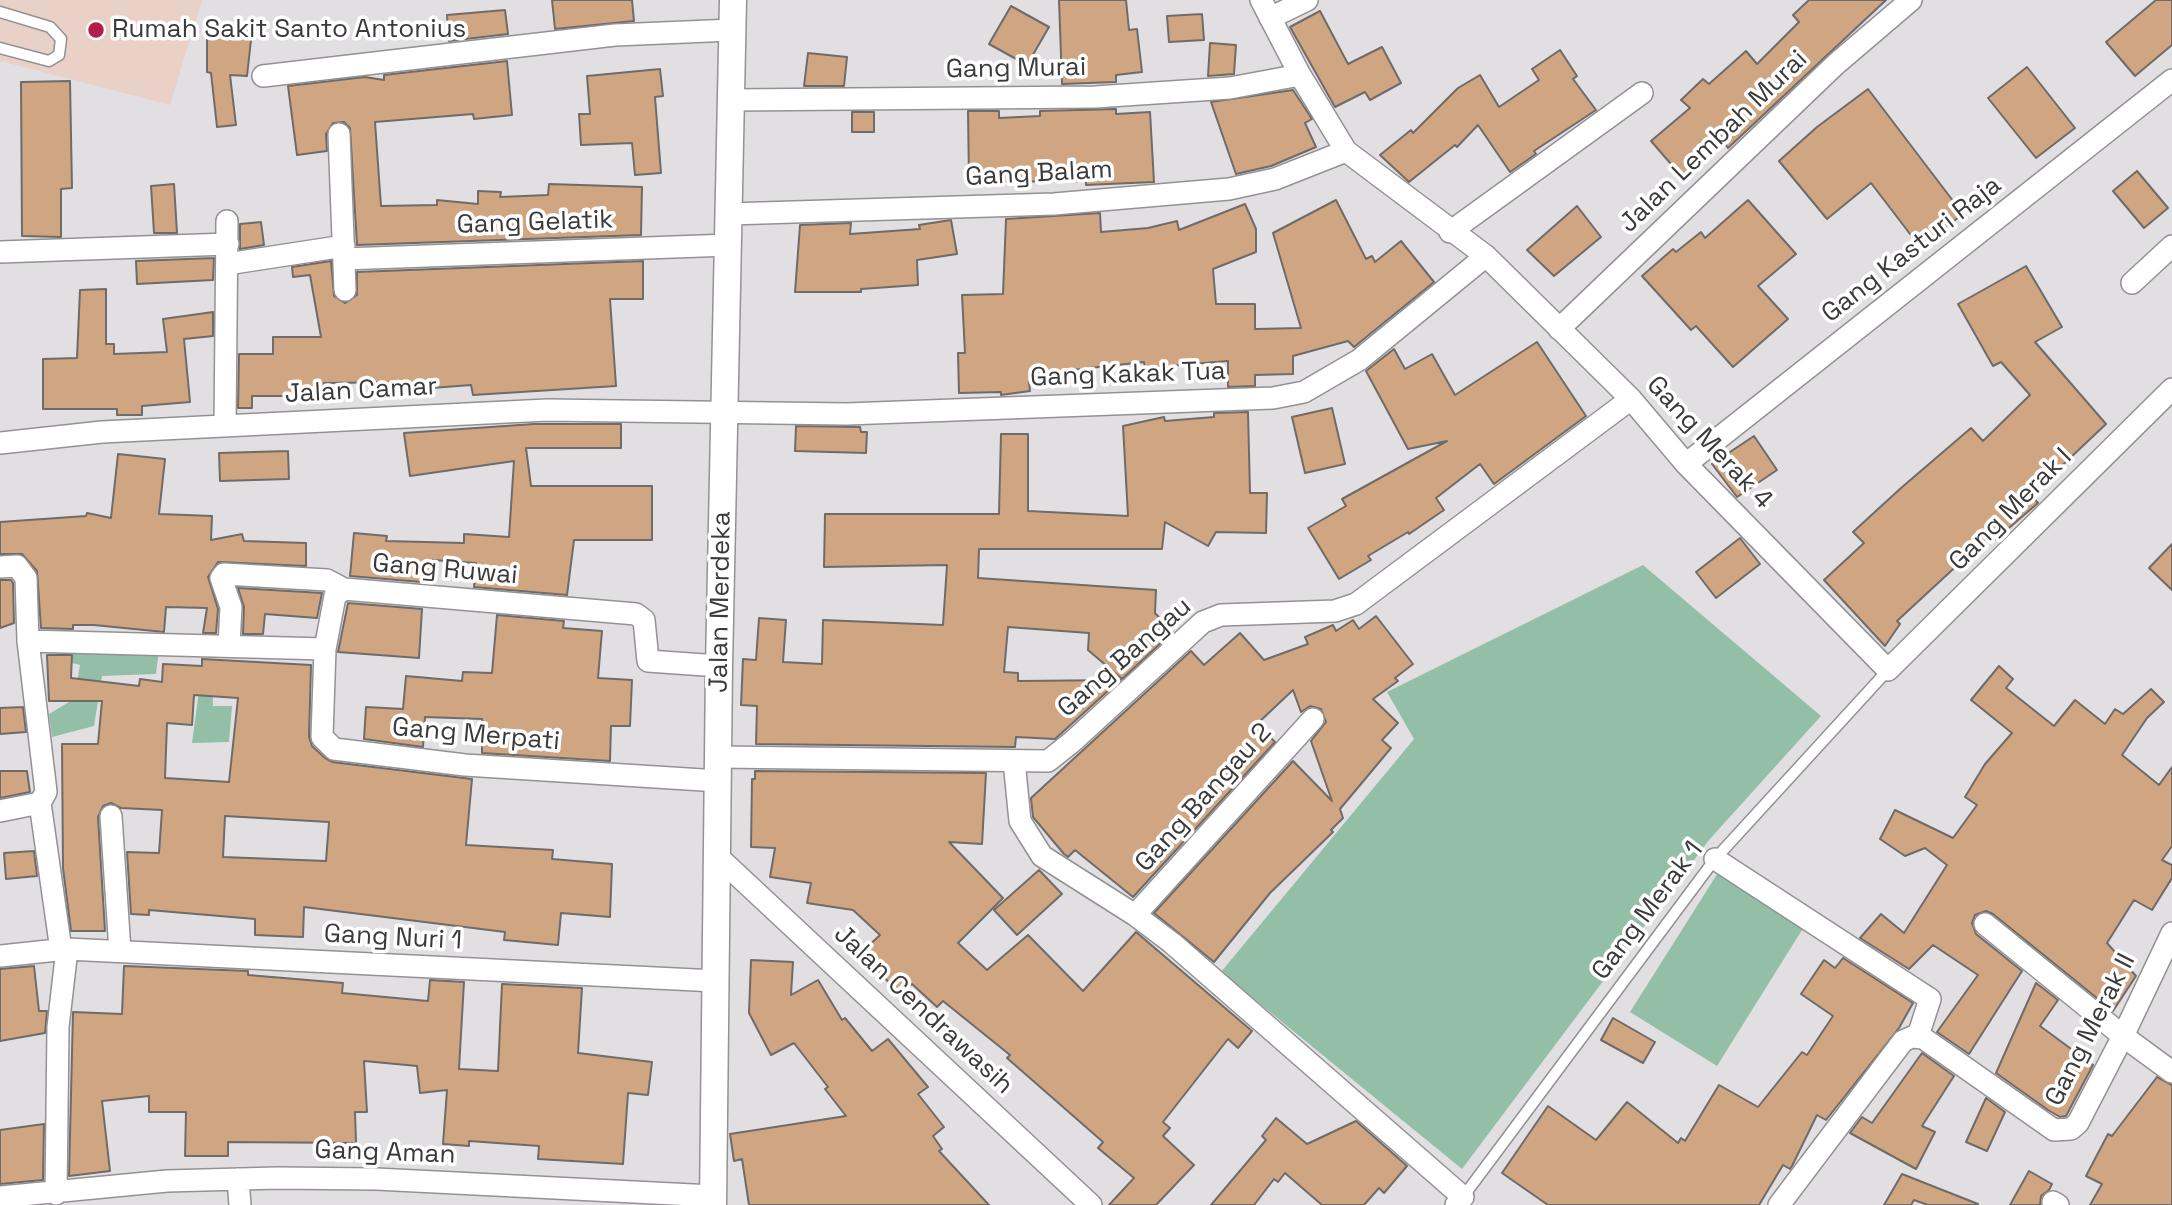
<!DOCTYPE html>
<style>
body{margin:0}
canvas{display:block;background:#e2dfe3}
</style>
<canvas width="2172" height="1205"></canvas>
<script>
const ctx = document.querySelector('canvas').getContext('2d');
ctx.lineJoin = 'round';
function fill(path, color) { ctx.fillStyle = color; ctx.fill(path, 'evenodd'); }
const poly = rows => new Path2D(rows.map(r => 'M' + r).join(''));
function strokePath(path, color, width, dash) { ctx.strokeStyle = color; ctx.lineWidth = width; ctx.lineCap = dash ? 'butt' : 'round'; ctx.setLineDash(dash || []); ctx.stroke(path); }
function drawText(font, color, halo, rows, align = 'center') {
  ctx.font = font + ' "Space Grotesk",sans-serif'; ctx.lineWidth = 7; ctx.setLineDash([]); ctx.textBaseline = 'middle'; ctx.strokeStyle = halo; ctx.fillStyle = color; for (const [text, x, y, turn = 0] of rows) {
    ctx.save(); ctx.translate(x, y); ctx.rotate((+turn || 0) * Math.PI / 180); ctx.textAlign = isNaN(turn) ? turn : align; if (halo) ctx.strokeText(text, 0, 0); ctx.fillText(text, 0, 0); ctx.restore();
  }
}
const medical = poly([
 [0,0,202,0,170,105,0,61]
]);
const green = poly([
 [1643,565,1821,716,1709,840,1462,1169,1221,972,1414,739,1387,692],
 [159,650,156,674,102,676,94,726,52,737,49,714,74,699,80,665,56,659,58,651],
 [201,676,212,677,213,706,232,706,229,742,192,743],
 [1721,868,1807,922,1717,1066,1630,1012]
]);
const building = poly([
 [552,0,632,0,634,21,555,29,552,0],
 [1059,0,1126,0,1129,30,1137,29,1142,72,1116,75,1116,82,1062,84,1059,0],
 [1809,0,1886,0,1728,148,1725,144,1684,179,1651,141,1690,108,1681,100,1703,79,1709,84,1746,51,1757,64,1799,22,1793,15,1809,0],
 [2156,0,2172,0,2172,45,2135,76,2106,42,2156,0],
 [1011,6,1049,27,1027,65,989,44,1011,6],
 [505,10,508,34,449,41,447,15,505,10],
 [1320,11,1348,64,1382,47,1401,83,1370,100,1365,92,1335,107,1290,27,1320,11],
 [1202,14,1204,40,1169,42,1167,16,1202,14],
 [212,27,252,31,247,76,230,75,236,125,217,127,211,73,207,72,207,33,212,33,212,27],
 [1210,43,1236,45,1234,74,1208,76,1210,43],
 [1560,50,1577,76,1573,79,1596,110,1534,151,1536,154,1510,172,1478,125,1457,147,1455,145,1409,182,1380,155,1411,130,1413,133,1458,88,1480,75,1499,107,1539,80,1532,69,1560,50],
 [808,53,847,57,844,86,804,86,808,53],
 [507,61,512,115,474,119,473,114,375,122,381,206,437,205,437,200,478,204,478,191,501,192,500,197,548,195,549,184,642,187,641,235,357,245,350,128,344,122,333,123,326,134,327,151,297,155,288,86,365,77,384,80,384,75,507,61],
 [2027,67,2075,128,2036,158,1988,98,2027,67],
 [660,69,663,96,655,97,661,173,635,175,632,143,581,145,579,114,590,114,587,76,660,69],
 [70,81,72,188,61,189,61,237,22,236,21,82,70,81],
 [1868,89,1963,214,1920,247,1871,183,1827,219,1779,161,1817,127,1868,89],
 [1293,90,1312,119,1305,123,1316,147,1271,166,1236,174,1211,102,1293,90],
 [1116,109,1116,114,1150,112,1154,182,1086,185,1086,181,969,182,968,111,999,111,999,118,1040,116,1040,111,1116,109],
 [852,112,874,112,874,132,852,132,852,112],
 [2137,171,2168,208,2144,228,2113,191,2137,171],
 [174,184,177,233,154,233,151,186,174,184],
 [1336,200,1366,259,1372,256,1375,262,1401,241,1434,282,1354,347,1348,341,1293,356,1293,374,1255,375,1255,386,1228,387,1228,361,1145,368,1144,362,1063,371,1064,381,1029,382,1030,391,1001,395,1001,392,959,393,958,353,965,353,962,295,1003,294,1006,219,1100,213,1101,232,1148,228,1177,221,1179,230,1245,204,1256,229,1256,252,1213,269,1216,304,1255,304,1255,329,1301,328,1273,233,1336,200],
 [1748,200,1796,254,1758,286,1788,319,1733,367,1696,326,1691,330,1642,276,1673,249,1676,252,1701,232,1705,238,1748,200],
 [1577,206,1601,237,1554,276,1527,250,1577,206],
 [951,220,957,254,917,260,918,285,861,289,861,292,795,292,800,225,851,223,850,234,920,229,919,225,951,220],
 [261,222,264,245,240,249,240,224,261,222],
 [214,258,213,280,137,284,136,261,214,258],
 [331,261,334,296,345,303,357,295,357,272,643,261,643,299,610,299,616,386,473,395,471,385,419,389,419,382,324,383,324,396,252,396,252,408,238,408,239,354,273,354,273,337,321,337,310,275,293,277,292,267,331,261],
 [2026,266,2062,327,2035,342,2106,424,2031,495,2038,503,1995,540,1990,535,1897,621,1900,624,1885,646,1824,580,1864,543,1853,532,1901,488,1971,428,1983,441,2030,395,2001,362,1993,366,1958,304,2026,266],
 [106,289,106,344,114,344,114,354,167,352,163,319,213,312,213,336,184,339,190,402,142,406,142,415,117,415,117,409,43,409,43,359,77,358,80,290,106,289],
 [1537,342,1586,416,1494,484,1480,464,1436,498,1444,510,1409,534,1408,532,1368,556,1371,560,1339,579,1308,528,1346,506,1342,499,1447,441,1408,449,1366,371,1394,349,1405,369,1432,354,1455,395,1537,342],
 [1332,408,1345,464,1305,473,1292,417,1332,408],
 [1248,412,1250,493,1267,493,1266,533,1216,532,1208,546,1165,522,1162,549,979,549,978,578,1156,590,1155,613,1173,632,1122,679,1088,650,1089,633,1008,627,1004,672,1018,673,1018,681,1120,680,1055,739,1016,737,1015,747,756,744,757,706,741,705,743,659,756,660,759,618,786,620,783,662,822,664,823,620,943,625,947,565,824,567,825,514,999,514,1001,434,1028,434,1028,511,1128,516,1123,426,1164,417,1165,421,1214,417,1214,413,1248,412],
 [534,424,621,424,621,448,526,448,531,486,652,486,652,540,574,540,567,595,474,587,476,563,433,560,433,583,350,576,354,533,387,536,386,541,464,543,464,534,509,537,514,461,410,476,404,433,534,424],
 [796,426,860,427,861,432,867,432,866,453,795,451,796,426],
 [1754,436,1777,470,1737,497,1712,464,1754,436],
 [288,451,289,479,220,481,219,453,288,451],
 [118,454,165,459,159,514,212,516,211,540,242,534,244,541,306,543,306,566,218,562,208,577,218,609,216,633,203,633,207,608,166,607,164,632,94,625,73,625,73,629,41,628,37,571,22,554,0,554,0,522,86,516,87,513,111,518,118,454],
 [1740,538,1760,564,1716,598,1696,572,1740,538],
 [2172,544,2172,590,2149,568,2172,544],
 [0,580,11,580,13,583,14,623,0,628,0,580],
 [238,588,322,593,317,618,265,614,263,634,243,634,244,607,238,588],
 [348,603,422,609,419,658,338,652,348,603],
 [497,615,564,621,563,628,602,631,598,678,632,680,630,726,611,726,610,761,482,753,482,719,425,717,423,747,364,739,366,707,403,709,406,676,462,681,463,672,492,673,497,615],
 [1376,616,1413,664,1395,678,1398,681,1373,699,1398,723,1382,740,1391,748,1340,809,1343,818,1331,830,1333,832,1270,893,1214,962,1154,913,1293,761,1332,801,1311,741,1326,722,1321,709,1310,706,1301,712,1293,690,1257,724,1275,742,1133,897,1075,850,1068,857,1064,854,1033,817,1031,798,1191,651,1204,665,1240,633,1264,660,1308,644,1305,637,1333,625,1336,631,1353,620,1359,629,1376,616],
 [47,655,72,655,71,678,139,686,140,679,162,682,163,664,202,666,202,659,311,665,309,737,312,746,325,758,332,762,472,779,466,845,553,850,552,859,612,864,610,917,561,913,558,945,504,940,505,932,304,907,303,937,255,935,255,919,149,910,149,915,131,914,127,852,159,853,162,810,121,808,111,803,103,806,98,817,105,931,71,931,63,868,62,744,98,744,102,701,49,701,47,655],
 [194,695,238,698,229,782,165,778,167,723,192,725,194,695],
 [225,816,329,822,326,861,223,857,225,816],
 [1999,666,2013,679,2006,688,2054,726,2075,700,2105,724,2115,709,2123,714,2151,689,2164,702,2147,718,2122,755,2159,785,2172,767,2172,846,2162,860,2172,865,2172,878,2152,910,2134,900,2107,943,2136,976,2113,1011,1993,914,1986,911,1975,915,1972,923,1976,934,2022,971,1969,1054,1937,1032,1978,975,1933,945,1909,969,1860,938,1881,914,1904,933,1947,865,1925,848,1905,856,1880,839,1895,810,1953,838,1977,805,1965,797,1985,764,2012,733,1971,700,1999,666],
 [23,707,26,732,0,734,0,708,23,707],
 [0,771,27,771,30,792,0,798,0,771],
 [755,771,986,773,982,844,949,842,1003,898,958,943,987,970,1028,935,1083,991,1136,932,1252,1031,1238,1048,1228,1039,1163,1122,1170,1128,1163,1136,1194,1165,1156,1205,1109,1205,1134,1178,1098,1148,1103,1142,1007,1058,1010,1055,943,1001,937,1007,912,984,900,994,861,953,880,935,853,910,807,903,811,883,770,877,775,848,751,847,752,779,755,779,755,771],
 [34,851,37,876,6,879,4,853,34,851],
 [1039,870,1062,894,1017,935,994,910,1039,870],
 [1843,958,1913,1003,1899,1028,1826,1120,1817,1115,1792,1166,1790,1169,1783,1165,1759,1205,1548,1205,1502,1173,1548,1106,1596,1140,1627,1102,1678,1143,1681,1138,1685,1141,1719,1085,1758,1107,1802,1052,1807,1055,1833,1016,1801,994,1824,960,1835,968,1843,958],
 [751,960,793,962,791,995,818,980,842,1020,845,1018,872,1051,888,1039,928,1087,918,1094,944,1127,933,1136,942,1149,939,1151,989,1205,749,1205,742,1159,734,1161,730,1134,846,1116,825,1089,828,1087,794,1043,771,1055,749,1013,751,960],
 [34,966,39,1011,47,1011,45,1033,0,1041,0,969,34,966],
 [124,966,248,971,248,975,343,983,342,993,428,1001,430,980,464,982,459,1069,498,1071,502,984,582,988,578,1053,652,1062,648,1095,628,1093,623,1164,538,1159,539,1146,469,1141,469,1146,443,1144,447,1090,420,1093,417,1066,364,1061,367,1112,355,1112,356,1143,228,1142,228,1156,185,1156,186,1112,149,1112,149,1096,102,1101,110,1171,69,1176,73,1012,122,1014,124,966],
 [2036,983,2058,1000,2040,1026,2093,1065,2066,1116,2060,1117,2048,1110,1996,1073,2036,983],
 [1613,1018,1655,1042,1643,1063,1601,1040,1613,1018],
 [1922,1053,1954,1076,1922,1126,1935,1132,1916,1169,1850,1133,1862,1117,1872,1123,1922,1053],
 [2157,1077,2172,1085,2172,1205,2090,1205,2102,1184,2086,1176,2108,1134,2112,1136,2157,1077],
 [1986,1098,2005,1112,1987,1151,1966,1142,1986,1098],
 [1276,1118,1307,1144,1356,1121,1407,1166,1384,1193,1379,1188,1364,1205,1322,1205,1285,1173,1278,1182,1274,1179,1254,1205,1211,1205,1266,1140,1262,1136,1276,1118],
 [44,1124,43,1180,0,1184,0,1130,44,1124],
 [2029,1171,2052,1184,2049,1190,2041,1196,2040,1205,2010,1205,2029,1171],
 [1902,1174,1978,1204,1977,1205,1928,1205,1914,1200,1911,1205,1884,1205,1902,1174]
]);
const service = poly([
 [0,12,50,27,61,39,59,55,49,61,0,48],
 [1463,1197,1715,859,1888,670]
]);
const minor = poly([
 [1261,0,1300,75,1346,151,1486,256,1631,399,1686,464,1888,670,2172,389],
 [1270,18,1307,0],
 [263,76,615,35,732,30],
 [731,100,1095,97,1230,88,1300,75],
 [339,134,345,290],
 [729,214,1054,204,1229,189,1275,179,1346,151],
 [1450,232,1642,93],
 [0,252,228,244],
 [344,259,729,245],
 [227,264,344,246],
 [2132,283,2172,246],
 [1559,329,1836,64,1911,0],
 [225,426,227,221],
 [0,443,102,432,547,410,847,414,1273,398,1304,392,1359,360,1486,256],
 [1686,464,2172,80],
 [0,567,17,566,26,578,28,641,46,792,40,803,61,950],
 [28,641,325,649,335,596,344,589,636,614,644,620,648,661,719,666],
 [229,645,231,607,221,578,224,574,327,580,344,589],
 [325,649,322,737,334,749,465,765,719,781],
 [719,757,1048,761,1072,742,1203,622,1221,615,1335,611,1356,604,1631,399],
 [1014,761,1020,821,1042,856,1135,915,1172,943,1463,1197,1456,1205],
 [0,811,40,803],
 [111,816,120,951],
 [717,856,1091,1205],
 [1715,859,1930,999,1918,1036],
 [1135,915,1313,719],
 [1985,924,2123,1036,2172,1072],
 [0,956,67,949,716,981],
 [238,1179,240,1205],
 [56,1194,58,1027,67,949],
 [0,1197,167,1181,277,1178,376,1179,713,1196],
 [2053,1202,2058,1205],
 [1779,1205,1903,1041,1912,1037,1923,1038,2054,1130,2071,1129,2078,1123,2123,1036,2172,933]
]);
const tertiary = poly([
 [713,1205,719,666,733,0]
]);
const markers = [
 [96,30,9,"#b01e49"]
];
const poiNames = [
 ["Rumah Sakit Santo Antonius",112,30]
];
const streetNames = [
 ["Gang Murai",1016,69,-1],
 ["Jalan Lembah Murai",1714,142,-44],
 ["Gang Balam",1039,174,-3],
 ["Gang Gelatik",535,223,-2],
 ["Gang Kasturi Raja",1912,250,-38],
 ["Gang Kakak Tua",1128,375,-2],
 ["Jalan Camar",361,391,-3],
 ["Gang Merak 4",1709,443,47],
 ["Gang Merak I",2011,510,-45],
 ["Gang Ruwai",445,570,5],
 ["Jalan Merdeka",721,602,-89],
 ["Gang Bangau",1125,658,-41],
 ["Gang Merpati",476,735,5],
 ["Gang Bangau 2",1204,798,-48],
 ["Gang Merak 1",1648,911,-53],
 ["Gang Nuri 1",393,938,3],
 ["Jalan Cendrawasih",923,1010,43],
 ["Gang Merak II",2091,1030,-63],
 ["Gang Aman",385,1153,2]
];
fill(medical, '#e9d1c8');
fill(green, '#93bfa6');
fill(building, '#d0a581');
strokePath(building, '#6f6b69', 2);
strokePath(service, '#949194', 13);
strokePath(minor, '#949194', 24);
strokePath(tertiary, '#949194', 29);
strokePath(service, '#fff', 10);
strokePath(minor, '#fff', 21);
strokePath(tertiary, '#fff', 26);
for (const [x, y, r, color] of markers) { const dot = new Path2D(); dot.arc(x, y, r, 0, 2 * Math.PI); ctx.fillStyle = color; ctx.fill(dot); strokePath(dot, '#fff', 2.5); }
drawText('26px', '#3b3a3b', '#fff', poiNames, 'left');
drawText('26px', '#3b3a3b', '#fff', streetNames);
</script>
